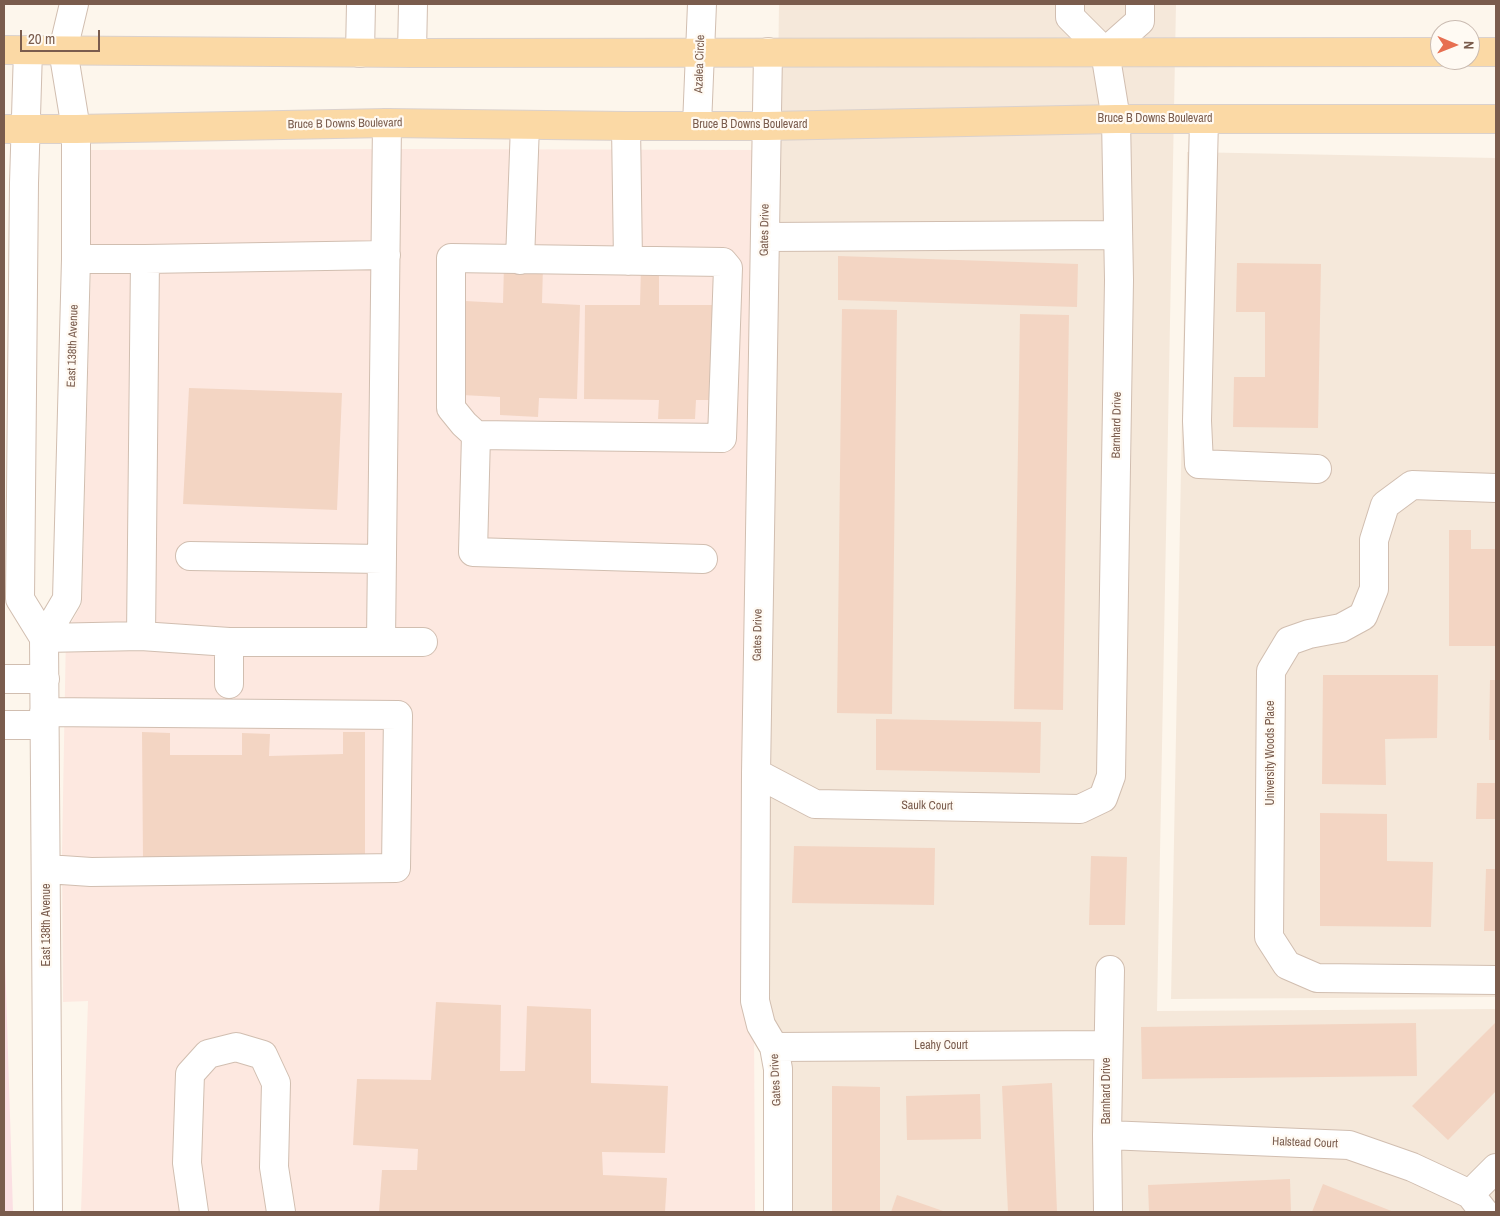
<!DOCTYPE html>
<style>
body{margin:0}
#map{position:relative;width:1500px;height:1216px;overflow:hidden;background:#fdf6ec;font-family:"Archivo Narrow",sans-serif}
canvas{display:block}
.frame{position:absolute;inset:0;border:5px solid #7a5c4d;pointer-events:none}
.north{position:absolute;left:1430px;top:20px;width:50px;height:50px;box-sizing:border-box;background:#fffaf3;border:1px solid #cabbb1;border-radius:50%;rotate:91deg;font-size:14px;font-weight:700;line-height:20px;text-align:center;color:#7a5c4d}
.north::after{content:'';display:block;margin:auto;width:18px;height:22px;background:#e76f51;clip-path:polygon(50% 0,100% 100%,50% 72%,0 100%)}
.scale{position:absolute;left:20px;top:30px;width:80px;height:22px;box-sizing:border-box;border:2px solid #7a5c4d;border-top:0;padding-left:6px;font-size:15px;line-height:18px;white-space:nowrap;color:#7a5c4d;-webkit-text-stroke:4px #fffaf3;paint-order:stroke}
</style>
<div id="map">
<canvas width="1500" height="1216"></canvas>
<div class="frame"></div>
<div class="north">N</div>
<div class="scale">20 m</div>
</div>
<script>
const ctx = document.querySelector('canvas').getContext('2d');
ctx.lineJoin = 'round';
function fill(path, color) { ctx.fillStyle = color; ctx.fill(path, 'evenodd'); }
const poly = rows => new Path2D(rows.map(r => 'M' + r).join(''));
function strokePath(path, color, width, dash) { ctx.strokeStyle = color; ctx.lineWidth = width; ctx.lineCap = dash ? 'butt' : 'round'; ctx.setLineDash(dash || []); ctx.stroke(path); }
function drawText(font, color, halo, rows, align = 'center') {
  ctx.font = font + ' "Archivo Narrow",sans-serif'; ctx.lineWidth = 4.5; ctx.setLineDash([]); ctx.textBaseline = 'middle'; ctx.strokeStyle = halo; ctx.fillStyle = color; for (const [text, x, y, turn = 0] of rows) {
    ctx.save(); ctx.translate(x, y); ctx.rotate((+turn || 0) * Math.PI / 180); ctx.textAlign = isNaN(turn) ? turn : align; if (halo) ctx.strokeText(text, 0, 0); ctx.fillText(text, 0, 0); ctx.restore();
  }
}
const residential = poly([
 [779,4,1176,4,1157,1011,1496,1009,1496,1212,769,1212,768,816],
 [1187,152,1496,158,1496,997,1171,999]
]);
const commercial = poly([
 [402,149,763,150,754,1028,755,1212,81,1212,88,1001,63,1002,62,854,66,632,81,605,82,599,91,260,91,150]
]);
const medical = poly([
 [4,926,13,1212,4,1212]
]);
const building = poly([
 [838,256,1078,264,1077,307,838,300],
 [1237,263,1321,264,1318,428,1233,427,1234,377,1265,377,1265,312,1236,312],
 [504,265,543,266,542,303,580,305,577,399,539,398,538,417,500,415,500,397,462,395,465,301,503,303],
 [641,267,659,268,659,305,715,305,714,400,696,400,695,419,658,419,659,400,584,399,585,305,640,305],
 [842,309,897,310,892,714,837,713],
 [1020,314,1069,315,1063,710,1014,709],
 [189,388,342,393,337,510,183,504],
 [1449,530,1471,530,1471,549,1496,549,1496,646,1449,646],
 [1323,675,1438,675,1437,738,1385,739,1386,785,1322,784],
 [1490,680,1496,680,1496,740,1489,740],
 [876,719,1041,722,1040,773,876,770],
 [142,732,170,733,170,755,242,755,242,733,270,734,269,756,343,754,343,732,365,732,365,860,143,860],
 [1477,783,1496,783,1496,819,1476,819],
 [1320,813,1387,814,1387,861,1433,862,1431,927,1320,926],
 [794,846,935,848,934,905,792,903],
 [1091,856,1127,857,1125,925,1089,925],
 [1486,869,1496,869,1496,931,1484,931],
 [436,1002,501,1005,500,1071,525,1071,527,1006,591,1009,591,1083,668,1086,665,1153,602,1152,603,1175,667,1178,665,1212,379,1212,382,1170,417,1170,418,1149,353,1145,357,1079,431,1080],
 [1496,1022,1496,1091,1448,1140,1412,1106],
 [1416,1023,1417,1076,1142,1079,1141,1027],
 [1052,1083,1057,1212,1008,1212,1002,1086],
 [832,1086,880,1087,880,1212,832,1212],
 [980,1094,981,1139,907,1140,906,1096],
 [1290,1179,1291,1212,1149,1212,1148,1185],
 [1323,1184,1394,1212,1312,1212],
 [897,1195,946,1212,891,1212]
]);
const minor = poly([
 [1070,4,1070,17,1105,52],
 [28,50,24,183,20,599,44,638],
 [768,52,756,773,755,1001,761,1025,774,1047,778,1069,778,1212],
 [1105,52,1140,21,1140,4],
 [360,53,361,4],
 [412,53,413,4],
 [1204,119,1197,421,1199,464,1317,469],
 [697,125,702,4],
 [626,126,628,261],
 [765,237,1118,235],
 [76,259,145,259],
 [520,260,525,125],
 [476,435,722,438,728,268,723,262,451,258,451,408,464,424,476,435,473,552,703,559],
 [1496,488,1412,485,1385,505,1374,540,1374,589,1363,616,1341,628,1309,634,1289,641,1271,671,1269,937,1287,965,1317,978,1496,980],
 [190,556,382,559],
 [141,636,145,259,386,255],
 [44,638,141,636,229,642,423,642],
 [381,641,387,123],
 [4,679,45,679],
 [229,684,229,642],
 [44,712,398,715,396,868,91,872,47,869],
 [4,725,44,725],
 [756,773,815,804,1080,809,1103,798,1111,776,1119,280,1116,119,1105,52],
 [774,1047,1107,1045],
 [1107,1135,1349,1145,1412,1167,1470,1194,1484,1212],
 [1470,1194,1496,1168],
 [48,1212,44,638,67,599,76,259,76,129,63,50,74,4],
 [194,1212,187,1163,190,1074,208,1054,236,1047,263,1055,276,1083,274,1167,281,1212],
 [1108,1212,1107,1135,1110,970]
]);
const major = poly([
 [4,50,412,53,1440,52],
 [1470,52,1496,52],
 [4,129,76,129,387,123,626,126,767,126,1116,119,1496,119]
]);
const streetNames = [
 ["Azalea Circle",700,64,-88],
 ["Bruce B Downs Boulevard",1155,119],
 ["Bruce B Downs Boulevard",345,124,-1],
 ["Bruce B Downs Boulevard",750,125],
 ["Gates Drive",765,230,-89],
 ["East 138th Avenue",73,346,-88],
 ["Barnhard Drive",1117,425,-89],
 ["Gates Drive",758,635,-89],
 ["University Woods Place",1271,753,-90],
 ["Saulk Court",927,806,1],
 ["East 138th Avenue",47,925,-90],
 ["Leahy Court",941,1046],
 ["Gates Drive",776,1080,-93],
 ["Barnhard Drive",1107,1091,-90],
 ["Halstead Court",1305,1143,2]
];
fill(residential, '#f5e8da');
fill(commercial, '#fde8e0');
fill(medical, '#fbdfe3');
fill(building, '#f3d5c3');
strokePath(minor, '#d1beb0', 30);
strokePath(major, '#dad1cd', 30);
strokePath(minor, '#fff', 28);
strokePath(major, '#fbd9a5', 28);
drawText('12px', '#7a5c4d', '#fffaf3', streetNames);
</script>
